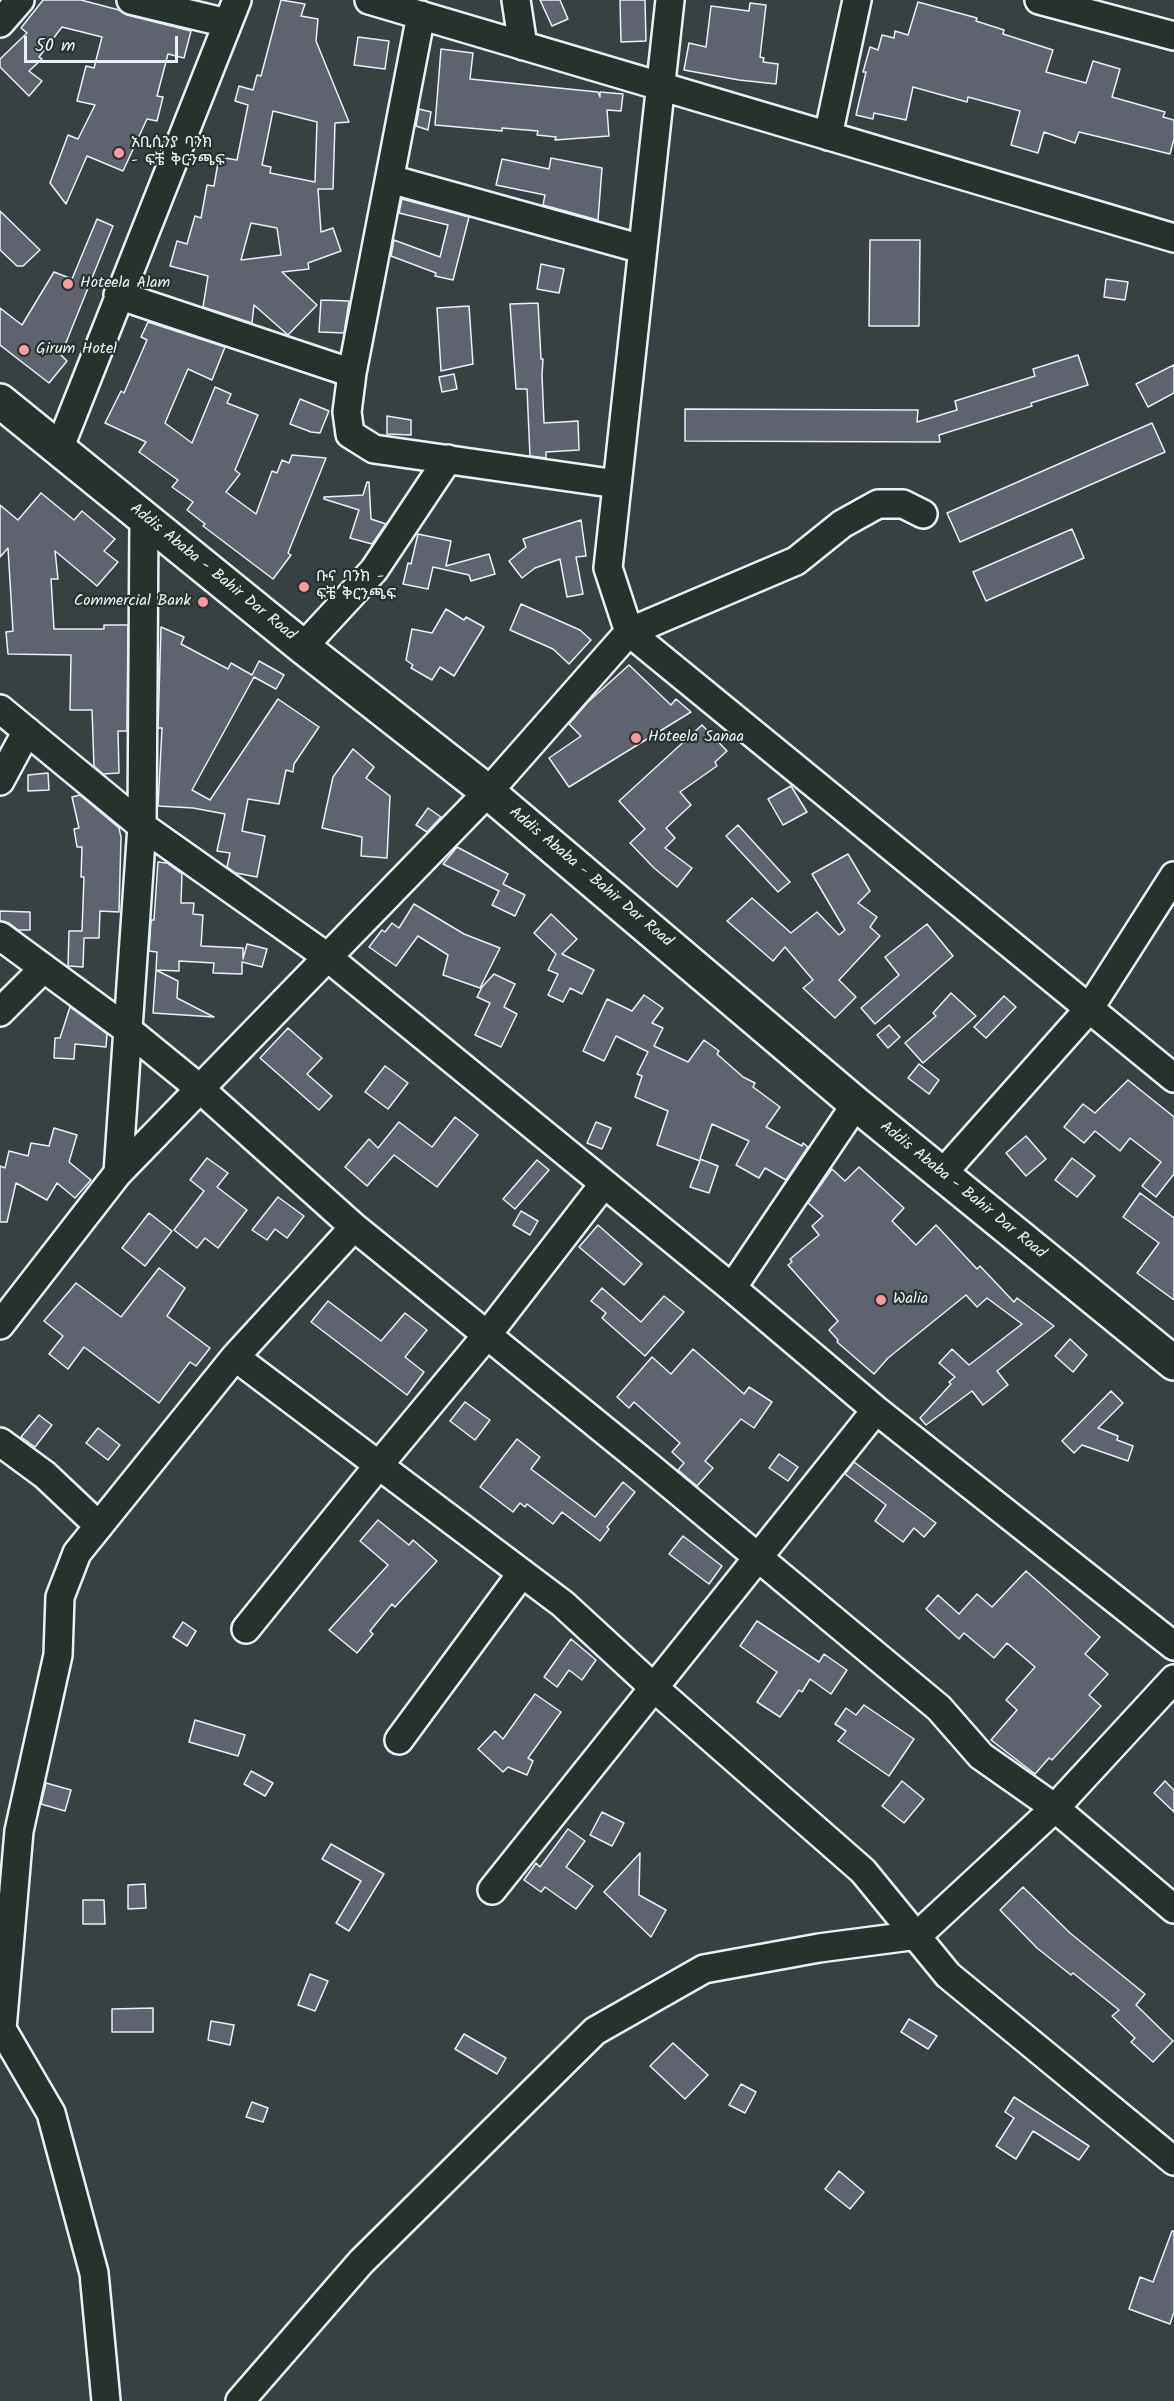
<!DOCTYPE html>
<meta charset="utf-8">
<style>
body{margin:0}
#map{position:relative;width:1174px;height:2401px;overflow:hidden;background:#374141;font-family:Kalam,sans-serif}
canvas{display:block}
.scale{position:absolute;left:24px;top:36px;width:154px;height:27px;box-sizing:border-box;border:3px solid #e8f1f8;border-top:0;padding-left:8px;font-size:18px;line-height:21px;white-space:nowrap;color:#e8f1f8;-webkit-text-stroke:4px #26332d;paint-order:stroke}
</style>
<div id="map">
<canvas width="1174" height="2401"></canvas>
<div class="scale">50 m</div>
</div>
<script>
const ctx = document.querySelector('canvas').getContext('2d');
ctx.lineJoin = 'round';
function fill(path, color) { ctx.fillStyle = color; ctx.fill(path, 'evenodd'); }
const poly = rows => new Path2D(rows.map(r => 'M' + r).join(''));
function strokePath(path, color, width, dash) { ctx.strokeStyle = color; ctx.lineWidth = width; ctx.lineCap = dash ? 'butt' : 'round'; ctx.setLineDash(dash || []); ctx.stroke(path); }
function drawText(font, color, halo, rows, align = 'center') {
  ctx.font = font + ' Kalam,"Noto Sans Ethiopic",sans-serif'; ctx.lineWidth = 4.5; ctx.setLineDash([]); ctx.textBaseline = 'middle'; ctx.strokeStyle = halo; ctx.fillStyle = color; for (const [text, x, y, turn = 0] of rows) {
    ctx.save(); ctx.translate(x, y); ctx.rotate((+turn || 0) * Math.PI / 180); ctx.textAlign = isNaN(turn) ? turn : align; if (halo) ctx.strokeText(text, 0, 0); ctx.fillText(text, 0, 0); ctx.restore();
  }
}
const building = poly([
 [43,0,81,0,119,10,127,15,191,31,184,58,168,54,157,96,163,97,157,121,147,119,123,171,87,156,66,204,50,183,68,135,78,139,95,105,77,101,86,66,94,68,102,37,62,27,39,57,42,59,29,71,42,81,29,96,0,67,0,59,27,33,21,28,43,0],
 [281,0,305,4,301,16,318,19,316,41,349,122,335,123,333,189,318,189,321,232,333,228,341,251,308,263,309,269,282,272,317,305,288,335,254,305,252,323,203,307,208,276,170,266,177,241,187,244,195,216,201,218,207,185,214,186,219,157,237,160,248,105,235,101,239,86,253,90,257,75,261,76,281,0],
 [273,111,317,122,315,182,270,173,271,167,262,165,273,111],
 [251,223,277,228,281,255,241,260,251,223],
 [540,0,560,0,568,19,552,26,540,0],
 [620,0,645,0,646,41,621,42,620,0],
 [918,2,977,18,976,21,1004,30,1003,34,1053,50,1046,72,1086,83,1093,61,1120,69,1112,97,1165,112,1163,117,1174,120,1174,139,1170,154,1079,132,1075,143,1044,132,1038,153,1011,145,1020,111,968,97,967,102,913,87,906,120,874,113,873,119,856,115,866,72,863,72,870,47,878,50,882,35,894,38,895,31,908,35,918,2],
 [750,3,766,5,760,57,764,58,763,62,778,64,776,84,739,80,684,70,689,43,706,47,711,6,749,11,750,3],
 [358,37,389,41,385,69,354,65,358,37],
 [441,49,473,53,470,79,598,92,600,97,600,92,623,94,621,111,607,110,609,136,555,140,556,137,537,135,538,131,502,128,502,131,435,125,441,49],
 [419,109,431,112,428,130,416,126,419,109],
 [551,158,602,168,598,220,543,205,545,195,496,185,502,159,549,169,551,158],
 [402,199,469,217,453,280,435,276,436,273,391,256,394,240,440,257,448,225,399,213,402,199],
 [0,211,40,250,23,266,17,266,0,250,0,211],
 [97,219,113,226,61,355,67,361,49,383,0,345,0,308,22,325,54,272,72,279,97,219],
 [870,240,920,240,919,326,869,326,870,240],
 [541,264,564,269,559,293,537,289,541,264],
 [1106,279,1128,282,1125,300,1104,297,1106,279],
 [321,300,349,301,344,333,319,332,321,300],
 [538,303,541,359,543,359,542,375,544,423,578,421,579,450,546,452,546,458,530,456,527,389,516,389,510,304,538,303],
 [469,306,473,364,441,371,437,308,469,306],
 [148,322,225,347,212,380,188,369,165,423,192,443,215,387,231,394,227,403,258,415,235,470,240,474,226,492,256,514,272,471,277,473,282,460,289,463,292,455,326,458,288,553,291,555,273,579,203,526,205,524,187,510,193,502,172,487,178,480,139,452,146,442,105,423,121,391,124,393,147,340,141,337,148,322],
 [1078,355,1088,385,1031,403,1032,406,939,435,940,442,685,441,685,409,918,410,917,422,957,410,955,401,1035,376,1033,369,1078,355],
 [1174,365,1174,393,1148,407,1136,384,1174,365],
 [454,374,457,389,442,392,439,377,454,374],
 [300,399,329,411,320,433,311,432,290,424,300,399],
 [387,416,411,420,411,435,387,434,387,416],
 [1152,423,1165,452,960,542,947,513,1152,423],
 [367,482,369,482,371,519,386,524,372,544,350,538,359,510,324,499,324,497,363,495,367,482],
 [41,493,74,520,82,511,115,539,104,551,118,562,97,586,55,551,58,579,51,579,54,629,104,629,104,625,128,625,127,731,118,731,119,773,103,774,94,766,92,710,70,710,71,655,8,654,6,632,13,631,8,548,0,557,0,505,18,520,41,493],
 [581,520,586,556,576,557,583,594,567,597,560,559,535,568,522,578,509,561,526,547,523,539,581,520],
 [1072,529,1084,558,986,601,973,572,1072,529],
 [418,534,451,541,446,566,489,554,495,574,471,581,469,575,433,567,428,589,403,584,408,563,411,564,418,534],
 [521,604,580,630,591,640,569,664,553,649,510,630,521,604],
 [446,609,464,620,466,617,484,627,454,676,440,667,432,680,411,668,413,665,406,660,412,629,432,633,446,609],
 [161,627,184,637,181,644,228,669,231,663,252,675,259,661,284,675,276,689,254,677,192,790,210,800,278,699,319,727,294,764,293,772,286,770,279,804,248,799,242,831,265,836,257,877,236,873,227,867,230,853,217,851,225,814,193,808,158,806,162,728,158,728,161,627],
 [629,665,671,705,676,699,691,712,569,787,549,758,581,736,569,724,588,702,629,665],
 [702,725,727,751,715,762,717,766,680,792,691,805,666,828,675,838,665,848,692,868,677,887,654,868,630,843,645,829,619,801,702,725],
 [353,749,374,767,366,778,390,796,387,858,361,856,362,837,322,828,333,777,353,749],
 [48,773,49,790,28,791,28,775,48,773],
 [791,786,807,812,783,825,768,799,791,786],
 [80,795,119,828,121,837,119,912,100,911,99,938,84,938,83,967,68,966,69,931,82,931,84,877,81,877,82,847,77,847,74,829,79,828,72,797,80,795],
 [428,808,441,817,427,832,416,825,428,808],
 [738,825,790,882,778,892,726,836,738,825],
 [457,847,508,874,503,884,525,895,515,916,492,905,499,891,443,864,457,847],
 [848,854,870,891,858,903,877,917,870,927,880,936,839,980,856,997,835,1018,803,988,813,980,785,947,773,961,727,921,752,898,791,933,817,912,839,935,845,930,812,874,848,854],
 [158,862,167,863,182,874,181,903,194,903,193,914,203,915,201,946,243,948,243,959,247,944,267,949,262,967,242,962,242,974,213,973,214,963,179,961,179,971,156,970,157,952,149,951,151,920,154,920,158,862],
 [414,904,464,934,500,948,480,988,443,975,448,955,418,936,396,966,369,947,382,930,385,932,392,923,399,928,414,904],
 [0,911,30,912,30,930,18,930,9,923,0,921,0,911],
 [551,914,577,939,562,954,594,970,582,994,570,988,563,1002,548,995,558,974,548,970,556,954,534,933,551,914],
 [927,924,953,956,875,1024,861,1008,899,975,885,957,927,924],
 [156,970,178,981,177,998,214,1017,153,1013,156,970],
 [494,974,515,984,504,1007,517,1014,501,1047,475,1035,490,1003,477,997,482,987,494,974],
 [951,993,976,1016,923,1063,905,1043,936,1016,933,1013,951,993],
 [644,995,663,1008,652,1023,663,1028,654,1046,688,1062,704,1040,719,1051,717,1054,743,1077,755,1083,753,1087,780,1107,766,1127,802,1146,803,1143,808,1147,786,1180,765,1168,759,1178,736,1165,749,1141,712,1124,700,1159,718,1166,709,1193,690,1187,700,1161,657,1145,668,1111,635,1097,642,1076,637,1074,648,1052,616,1036,604,1061,583,1051,607,999,632,1011,644,995],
 [1004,996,1016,1007,986,1038,974,1027,1004,996],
 [70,1007,107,1034,106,1047,75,1044,74,1059,54,1058,55,1038,60,1038,70,1007],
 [889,1025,900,1037,888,1048,877,1035,889,1025],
 [288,1028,322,1058,307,1074,332,1096,319,1110,260,1058,288,1028],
 [919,1064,939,1080,929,1094,908,1078,919,1064],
 [385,1066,408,1083,388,1109,365,1092,385,1066],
 [1128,1080,1174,1117,1174,1174,1156,1197,1142,1186,1161,1162,1130,1138,1120,1151,1095,1131,1084,1143,1064,1127,1083,1104,1095,1113,1128,1080],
 [455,1117,478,1135,437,1187,394,1155,367,1186,345,1167,369,1139,378,1148,399,1122,432,1147,455,1117],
 [596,1122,611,1128,602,1149,587,1143,596,1122],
 [54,1128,77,1135,69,1162,91,1180,75,1198,57,1183,47,1200,16,1183,7,1222,0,1222,0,1166,5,1168,9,1151,28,1156,31,1143,49,1146,54,1128],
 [1026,1136,1046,1159,1026,1176,1006,1153,1026,1136],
 [207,1158,228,1173,217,1187,247,1210,218,1248,205,1238,197,1248,174,1230,204,1191,190,1180,207,1158],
 [1072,1158,1095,1176,1077,1197,1055,1180,1072,1158],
 [537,1160,549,1170,515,1209,503,1199,537,1160],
 [859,1167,904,1208,892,1221,916,1245,936,1225,977,1269,980,1266,1014,1302,1017,1298,1054,1326,997,1371,1008,1385,983,1405,972,1391,926,1425,920,1418,951,1384,949,1382,955,1377,939,1363,952,1349,969,1365,1022,1324,987,1298,977,1307,966,1295,888,1358,874,1374,837,1342,838,1340,829,1330,838,1321,788,1265,792,1262,790,1259,819,1235,812,1226,823,1216,808,1203,832,1169,845,1181,859,1167],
 [1140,1193,1174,1218,1174,1300,1137,1273,1159,1243,1123,1217,1140,1193],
 [278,1197,304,1216,287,1238,275,1229,267,1240,252,1230,278,1197],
 [521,1211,538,1221,530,1235,513,1225,521,1211],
 [149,1213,172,1231,145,1266,122,1248,149,1213],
 [598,1225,642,1264,624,1285,579,1247,598,1225],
 [159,1268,185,1288,167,1316,210,1348,196,1366,190,1362,159,1403,84,1347,68,1369,49,1354,63,1336,44,1321,76,1283,121,1317,159,1268],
 [602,1288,641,1322,664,1296,684,1312,645,1356,602,1318,606,1313,591,1301,602,1288],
 [328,1301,381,1341,405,1313,427,1330,405,1357,424,1372,407,1395,311,1322,328,1301],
 [1070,1339,1087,1355,1073,1372,1055,1356,1070,1339],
 [693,1349,744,1394,749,1387,772,1402,754,1428,741,1419,705,1461,713,1468,697,1486,678,1470,684,1463,672,1452,680,1443,634,1402,629,1408,617,1397,652,1357,671,1374,693,1349],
 [1111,1391,1123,1403,1098,1428,1118,1436,1117,1440,1133,1446,1128,1461,1082,1445,1074,1453,1062,1441,1111,1391],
 [465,1402,490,1420,475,1440,450,1421,465,1402],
 [39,1415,52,1425,35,1447,21,1437,39,1415],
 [98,1428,120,1445,108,1460,86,1443,98,1428],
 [517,1439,540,1457,531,1469,595,1517,623,1482,635,1492,607,1527,609,1529,600,1541,562,1512,553,1524,527,1504,525,1507,520,1503,513,1512,480,1487,517,1439],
 [779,1454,798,1467,788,1481,769,1468,779,1454],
 [854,1462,936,1523,924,1537,914,1528,903,1542,875,1521,886,1505,845,1474,854,1462],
 [378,1520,409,1545,413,1540,437,1561,395,1607,392,1604,370,1631,373,1634,357,1653,329,1630,388,1565,360,1541,378,1520],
 [683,1536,722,1566,709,1584,669,1554,683,1536],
 [1026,1571,1100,1637,1085,1654,1108,1674,1089,1695,1101,1706,1052,1760,1049,1758,1035,1774,991,1740,1017,1710,1006,1700,1035,1667,1007,1643,994,1658,964,1633,959,1639,926,1609,938,1595,959,1614,977,1594,992,1607,1026,1571],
 [757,1621,819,1662,824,1654,847,1670,831,1694,810,1679,802,1692,799,1690,780,1717,757,1702,777,1672,740,1646,757,1621],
 [183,1622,196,1631,187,1646,173,1637,183,1622],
 [571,1639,596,1660,582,1680,569,1670,557,1687,544,1677,571,1639],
 [535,1694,561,1712,528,1758,533,1761,527,1775,508,1767,503,1772,478,1749,495,1731,503,1739,535,1694],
 [864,1705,914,1739,889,1776,838,1741,846,1731,835,1724,846,1708,856,1715,864,1705],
 [195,1720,245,1735,238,1756,189,1742,195,1720],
 [251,1771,273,1783,265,1796,244,1784,251,1771],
 [902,1781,924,1799,904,1823,882,1806,902,1781],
 [1165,1781,1174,1790,1174,1812,1154,1793,1165,1781],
 [46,1783,71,1790,65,1811,41,1804,46,1783],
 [602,1812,624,1823,612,1846,590,1835,602,1812],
 [568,1829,585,1841,566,1867,593,1886,576,1909,545,1887,541,1892,524,1880,536,1863,540,1867,568,1829],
 [331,1844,384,1874,349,1931,336,1923,361,1881,322,1859,331,1844],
 [640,1853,639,1895,666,1910,651,1937,604,1892,640,1853],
 [145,1884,146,1908,128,1909,128,1885,145,1884],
 [1023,1887,1070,1933,1145,1994,1136,2005,1173,2041,1153,2062,1131,2042,1135,2038,1112,2016,1119,2010,1073,1973,1071,1975,1037,1948,1000,1910,1023,1887],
 [83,1900,104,1900,105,1924,83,1924,83,1900],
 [310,1974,328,1981,315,2011,298,2005,310,1974],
 [153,2008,153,2032,112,2032,112,2009,153,2008],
 [909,2019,937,2036,928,2049,901,2032,909,2019],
 [211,2021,234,2025,230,2045,208,2040,211,2021],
 [464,2034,506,2058,497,2074,455,2049,464,2034],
 [673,2043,708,2075,685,2099,650,2066,673,2043],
 [741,2084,756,2092,745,2113,729,2105,741,2084],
 [1014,2097,1089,2146,1079,2160,1033,2131,1016,2159,996,2146,1014,2118,1005,2112,1014,2097],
 [252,2102,268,2108,263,2122,246,2117,252,2102],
 [839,2171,864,2192,850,2209,825,2189,839,2171],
 [1172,2231,1174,2231,1174,2312,1170,2324,1129,2309,1140,2277,1153,2282,1172,2231]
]);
const minor = poly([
 [131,0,227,23],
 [369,0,1174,238],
 [516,0,523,46],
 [1039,0,1174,36],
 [421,15,352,373,347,412,350,434,374,449,617,484],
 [0,23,20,0],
 [828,136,857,0],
 [390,179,642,249],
 [118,295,352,373],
 [59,449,237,0],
 [923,514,903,504,878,504,842,524,796,561,629,632,1174,1078],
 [303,647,374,570,448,459],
 [0,709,142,826,326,956,732,1288,876,1410,1174,1646],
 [0,781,27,731],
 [0,936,128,1030,199,1088,354,1227,647,1465,939,1708,981,1756,1055,1808,1174,1909],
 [0,1012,44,968],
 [118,1173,142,826,144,519],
 [942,1174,1089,1009,1174,876],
 [732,1288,856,1104],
 [0,1325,118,1173,488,792,629,632,608,568,670,0],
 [235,1357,563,1604,652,1686,863,1871,948,1975,1174,2161],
 [0,1442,45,1475,99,1526],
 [246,1629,378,1466,487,1335,603,1185],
 [399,1740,522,1573],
 [492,1890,876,1410],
 [106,2401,94,2273,51,2113,2,2029,19,1831,58,1655,60,1597,77,1553,235,1357,354,1227],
 [240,2401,361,2262,595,2031,704,1969,819,1948,918,1935,1055,1808,1174,1679]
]);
const highway = poly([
 [0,401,303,647,488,792,856,1104,1174,1363]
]);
const markers = [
 [119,153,6,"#ff9aa2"],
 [68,284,6,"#ff9aa2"],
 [24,350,6,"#ff9aa2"],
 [304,587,6,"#ff9aa2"],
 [203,602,6,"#ff9aa2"],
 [636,738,6,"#ff9aa2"],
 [881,1300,6,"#ff9aa2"]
];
const poiNames = [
 ["አቢሲንያ ባንክ",131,144],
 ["- ፍቼ ቅርንጫፍ",131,162],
 ["Hoteela Alam",80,284],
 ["Girum Hotel",36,350],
 ["ቡና ባንክ -",316,578],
 ["ፍቼ ቅርንጫፍ",316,596],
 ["Commercial Bank",191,602,"right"],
 ["Hoteela Sanaa",648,738],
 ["Walia",893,1300]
];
const streetNames = [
 ["Addis Ababa - Bahir Dar Road",212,573,39],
 ["Addis Ababa - Bahir Dar Road",590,878,40],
 ["Addis Ababa - Bahir Dar Road",962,1191,39]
];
fill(building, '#5f6370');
strokePath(building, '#e8f1f8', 1.5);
strokePath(minor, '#e8f1f8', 32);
strokePath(highway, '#e8f1f8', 38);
strokePath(minor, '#26332d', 27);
strokePath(highway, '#26332d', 33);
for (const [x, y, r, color] of markers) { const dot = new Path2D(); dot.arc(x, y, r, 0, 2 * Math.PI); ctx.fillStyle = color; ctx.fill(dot); strokePath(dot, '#26332d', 2); }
drawText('16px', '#e8f1f8', '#26332d', poiNames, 'left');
drawText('16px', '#e8f1f8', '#26332d', streetNames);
</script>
